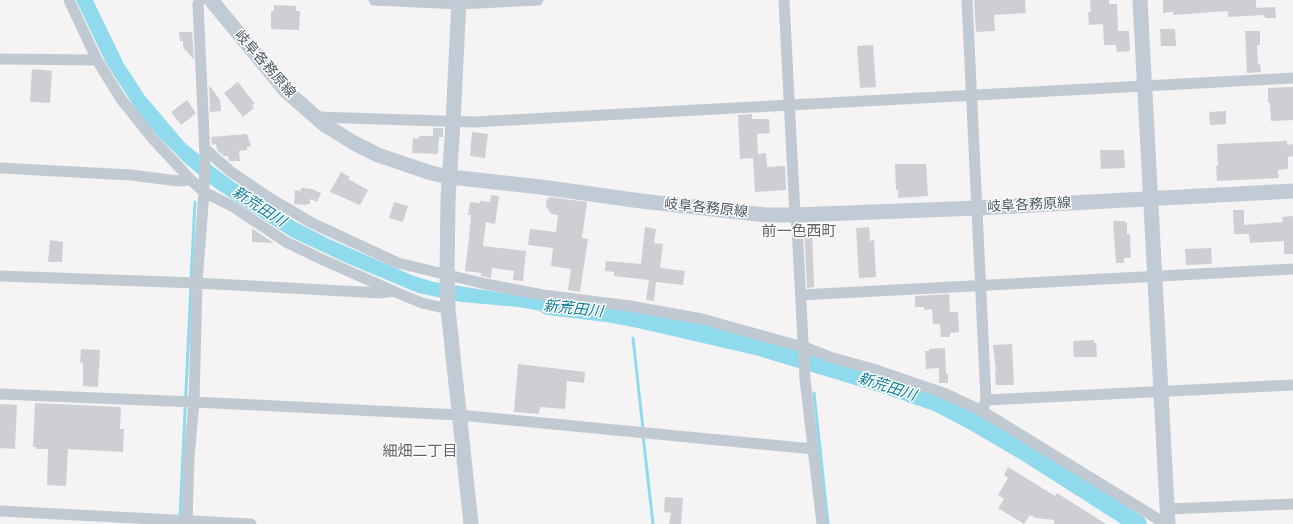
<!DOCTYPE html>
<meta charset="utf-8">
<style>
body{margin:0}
canvas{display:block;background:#f5f3f3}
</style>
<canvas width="1293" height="524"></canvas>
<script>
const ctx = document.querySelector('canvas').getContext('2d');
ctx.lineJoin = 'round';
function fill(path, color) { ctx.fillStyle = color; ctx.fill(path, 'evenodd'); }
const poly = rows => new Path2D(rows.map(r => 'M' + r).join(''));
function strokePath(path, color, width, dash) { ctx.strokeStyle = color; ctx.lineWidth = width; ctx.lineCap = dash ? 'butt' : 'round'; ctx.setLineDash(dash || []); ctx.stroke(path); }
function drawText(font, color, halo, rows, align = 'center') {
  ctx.font = font + ' Montserrat,"Noto Sans JP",sans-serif'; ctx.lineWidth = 3; ctx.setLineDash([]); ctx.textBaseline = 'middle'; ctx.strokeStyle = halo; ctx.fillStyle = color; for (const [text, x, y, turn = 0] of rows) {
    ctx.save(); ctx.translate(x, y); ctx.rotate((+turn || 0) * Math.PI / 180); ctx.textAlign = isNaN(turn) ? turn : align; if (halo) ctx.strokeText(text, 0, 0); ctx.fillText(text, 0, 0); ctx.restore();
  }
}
const water = poly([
 [76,0,93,0,124,64,145,96,185,143,215,168,241,187,296,222,329,239,414,276,434,282,573,304,571,316,518,307,461,302,418,293,344,262,291,237,215,188,186,164,160,138,139,114,106,63]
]);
const stream = poly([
 [191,280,195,202],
 [633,338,643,429],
 [814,393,828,524],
 [643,435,653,524],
 [180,517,191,285]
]);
const river = poly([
 [548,306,607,313,643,320,756,346,889,386,938,403,974,422,1025,452,1138,524]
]);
const building = poly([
 [974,0,1025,0,1026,13,994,15,995,31,976,32],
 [1090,0,1109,0,1109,4,1117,4,1118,31,1129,31,1130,51,1117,52,1116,45,1104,45,1103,24,1089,25,1088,12,1091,12],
 [1163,0,1256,0,1256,8,1275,7,1276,18,1265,18,1264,15,1228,17,1228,11,1173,15,1173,12,1163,13],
 [274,5,296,6,296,11,300,11,299,30,271,29,271,11,274,11],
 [1160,29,1175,29,1176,46,1161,46],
 [1245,31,1260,31,1260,45,1257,45,1258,64,1260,64,1261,72,1247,73],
 [179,32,192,32,194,60,183,47,183,41,180,41],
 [873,45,876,87,860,88,857,46],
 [32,69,52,71,50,103,30,102],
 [238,82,255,104,252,105,254,108,243,117,224,93],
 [209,85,220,100,221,111,210,112],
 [1293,87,1293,120,1271,121,1270,103,1268,103,1268,88],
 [187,100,196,113,181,125,171,112],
 [1226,111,1226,124,1210,125,1209,112],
 [752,114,752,119,769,119,770,133,757,134,758,154,766,153,767,167,785,166,786,190,755,192,753,158,740,159,738,115],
 [433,128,443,128,443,137,439,137,438,154,412,153,413,138,419,139,419,136,433,136],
 [472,132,488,134,485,158,470,156],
 [247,134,251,146,247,147,247,150,239,151,240,161,229,161,228,156,224,156,217,150,216,144,212,145,211,137],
 [1287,141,1287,145,1293,144,1293,156,1288,157,1288,169,1278,170,1279,178,1217,181,1216,166,1218,166,1217,144],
 [1100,150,1124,150,1125,168,1101,169],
 [895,164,926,164,928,196,898,198,898,190,896,190],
 [341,172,350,177,348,179,368,190,360,205,330,192],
 [301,188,312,189,321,193,317,202,310,199,310,204,306,204,306,205,294,204,295,190,301,191],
 [491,195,499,196,495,224,486,222,483,246,526,251,523,281,513,280,514,271,492,268,491,278,481,276,481,273,465,271,469,238,471,215,468,215,470,202,480,203,480,201,490,202],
 [549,197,587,202,582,238,588,239,580,292,568,290,571,269,551,266,553,248,528,245,530,229,556,232,558,215,551,214,546,206,547,198,549,199],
 [394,202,408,206,403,222,389,218],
 [1233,210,1244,210,1244,225,1283,222,1282,217,1293,216,1293,254,1284,254,1284,241,1250,243,1249,234,1234,234],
 [1113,221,1124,221,1127,223,1127,234,1130,234,1131,258,1124,258,1124,263,1116,263],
 [645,227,656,229,654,243,663,244,660,268,685,271,683,285,656,282,654,301,646,300,649,280,614,276,614,272,605,271,606,261,641,264],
 [869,227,870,241,874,240,876,277,859,278,856,228],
 [804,228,812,228,814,287,807,288],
 [252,229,253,229,274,243,252,242],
 [50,240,63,242,62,262,48,262],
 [1211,248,1212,264,1186,265,1185,249],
 [949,294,950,312,958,312,959,332,950,333,950,337,941,337,940,324,933,324,932,309,924,310,924,307,915,307,915,296],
 [1094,340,1094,343,1096,343,1097,357,1074,357,1073,341],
 [1012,344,1014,385,996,385,995,371,996,371,993,345],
 [945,348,946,374,948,374,948,383,939,383,939,368,926,369,925,351,929,351,929,349],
 [81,349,100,350,98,387,83,386,83,363,80,362],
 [518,364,585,372,584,383,567,381,565,409,540,407,539,414,514,412],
 [35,403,121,407,120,429,124,429,123,452,68,449,66,486,47,485,48,449,36,449,36,447,33,447],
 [0,404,17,405,15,449,0,448],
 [1008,467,1055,496,1057,493,1106,524,1054,524,1054,520,1036,518,1030,515,1024,524,998,508,1004,499,998,495,1008,478,1004,475],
 [665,497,683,498,681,524,669,524,671,513,664,512]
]);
const street = poly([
 [69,0,97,60,121,99,153,139,191,180],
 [374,0,459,4,538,0],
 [784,0,795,215,797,227,805,379,822,524],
 [967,0,986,400,1293,385],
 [0,59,97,60],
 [316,117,474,122,1293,78],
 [205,149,230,171,268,197,312,223,398,263,486,284,543,295,630,306,702,319,810,349,833,358,873,369,946,394,982,411,986,400],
 [0,168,131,175,178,181,191,180,204,192,232,206,286,242,319,258,393,291],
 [0,276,197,283,380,293,393,291,422,303,448,309],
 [801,295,1293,269],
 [0,394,194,402,459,415,813,449],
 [982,411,1166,524],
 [1167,509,1293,504],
 [0,511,251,524],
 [187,521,189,457,194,402,197,283,204,192,205,156,198,4,200,0]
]);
const secondary = poly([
 [211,0,286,91,325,125,354,143,378,155,431,173,450,177,541,187,641,201,766,215,795,215,978,208,1293,191],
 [459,0,453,122,448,199,447,275,448,309,471,524],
 [1140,0,1168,524]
]);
const streetNames = [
 ["岐阜各務原線",265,64,49],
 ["岐阜各務原線",1029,205,-3],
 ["岐阜各務原線",706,208,6]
];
const waterNames = [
 ["新荒田川",259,207,33],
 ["新荒田川",573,309,6],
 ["新荒田川",887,387,18]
];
const neighbourhoodNames = [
 ["前一色西町",799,232],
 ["細畑二丁目",420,452]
];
fill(water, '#90daee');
strokePath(stream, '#90daee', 3);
strokePath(river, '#90daee', 18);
fill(building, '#cdcfd5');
strokePath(street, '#c1cad2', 11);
strokePath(secondary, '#c1cbd6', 15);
drawText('14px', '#4a5661', '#fff', streetNames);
drawText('italic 15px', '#0c7c9b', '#fff', waterNames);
drawText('15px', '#5f6368', '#fff', neighbourhoodNames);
</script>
